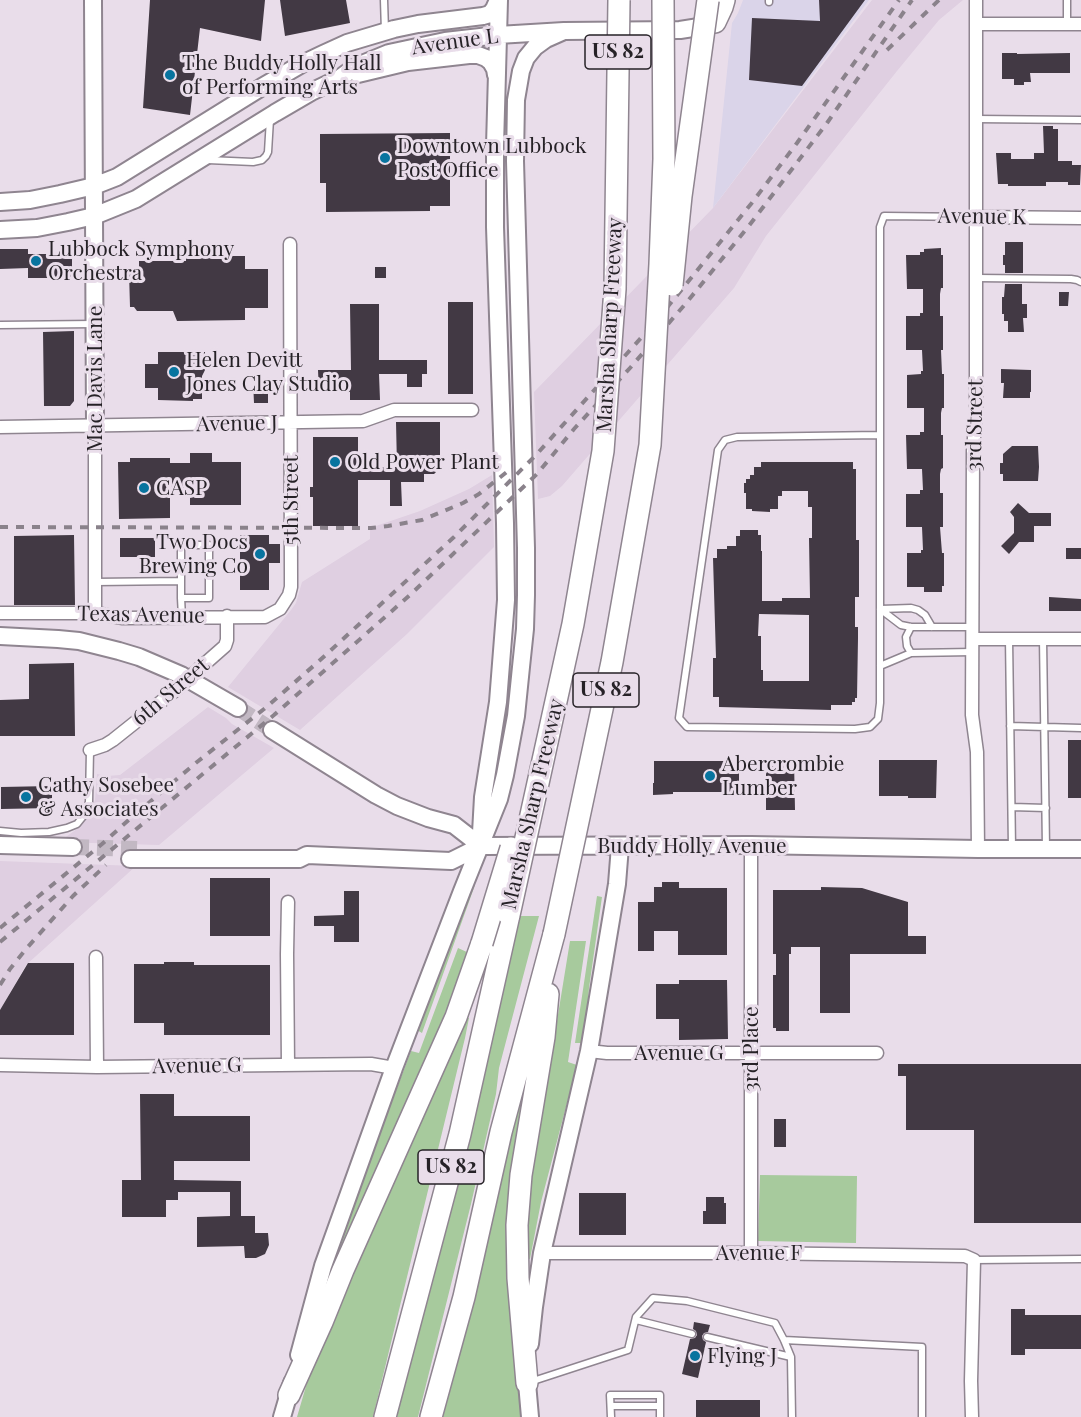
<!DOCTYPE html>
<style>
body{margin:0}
canvas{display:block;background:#e9ddea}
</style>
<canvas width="1081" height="1417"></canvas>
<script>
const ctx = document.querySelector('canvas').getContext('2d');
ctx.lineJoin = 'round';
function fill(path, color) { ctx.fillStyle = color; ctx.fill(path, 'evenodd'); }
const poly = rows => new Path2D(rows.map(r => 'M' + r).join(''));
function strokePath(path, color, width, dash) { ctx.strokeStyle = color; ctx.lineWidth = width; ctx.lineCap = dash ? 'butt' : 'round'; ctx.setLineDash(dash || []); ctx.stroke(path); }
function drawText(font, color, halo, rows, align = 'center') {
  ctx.font = font + ' "Playfair Display",serif'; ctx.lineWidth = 6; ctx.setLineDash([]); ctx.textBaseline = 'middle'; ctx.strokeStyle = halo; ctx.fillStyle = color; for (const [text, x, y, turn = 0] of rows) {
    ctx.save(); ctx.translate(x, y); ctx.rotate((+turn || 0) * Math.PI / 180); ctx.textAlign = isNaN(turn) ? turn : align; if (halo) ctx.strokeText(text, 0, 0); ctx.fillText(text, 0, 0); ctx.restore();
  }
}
const built = poly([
 [872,0,963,0,939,20,897,71,766,236,734,288,562,486,550,496,538,499,534,392,713,208],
 [492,475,494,547,407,634,300,730,228,687,291,610,296,603,302,582,370,539,370,528,420,511,469,489],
 [208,707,226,718,232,724,274,748,159,845,59,842,81,826,90,814,95,800,97,774,107,776,120,775],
 [0,861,136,866,26,965,0,1010]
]);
const industrial = poly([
 [743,0,869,0,713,208,732,23,738,13]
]);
const green = poly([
 [471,883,475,885,422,1033,417,1030],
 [597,896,602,897,589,988,587,1011,581,1043,575,1043],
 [518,916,539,916,499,1068,496,1094,471,1204,418,1417,397,1417],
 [570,941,586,941,568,1062,577,1065,541,1202,530,1259,525,1258,526,1212,537,1122,544,1101],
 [458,948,469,953,435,1038,423,1063,425,1066,339,1260,334,1258,353,1204,411,1051,419,1053],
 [463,1016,469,1018,465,1038,373,1417,297,1417,311,1369],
 [521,1091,523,1113,523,1417,442,1417],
 [760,1175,857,1176,856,1243,758,1241]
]);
const building = poly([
 [150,0,265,0,261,41,200,28,190,115,143,108],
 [280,0,346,0,350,23,285,36],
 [819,0,865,0,802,86,749,80,752,18,820,21],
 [1002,53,1017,53,1017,54,1070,53,1070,73,1030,73,1031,82,1024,82,1024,85,1014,85,1014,79,1002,79],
 [1043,126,1053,126,1053,129,1058,129,1058,161,1072,161,1072,165,1081,165,1080,185,1068,185,1068,182,1046,182,1046,186,1008,186,1008,184,998,184,996,153,1011,153,1011,159,1034,159,1034,153,1044,153],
 [450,133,450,206,430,206,430,211,326,212,326,183,320,183,320,134],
 [1005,242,1023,242,1023,273,1005,273,1005,265,1003,265,1003,255,1005,255],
 [941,248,941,255,943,255,943,288,941,288,940,294,940,316,943,316,943,350,941,350,942,374,944,374,944,408,942,408,941,413,941,435,943,435,943,468,941,469,940,474,940,493,943,493,943,527,940,527,942,553,944,553,944,586,942,586,942,592,924,592,924,587,907,587,907,553,921,553,921,550,923,550,922,527,906,527,906,494,920,494,920,490,923,490,922,469,907,469,906,435,920,435,920,432,924,432,924,408,907,408,907,375,921,374,921,371,923,371,922,350,906,350,906,316,920,316,920,313,923,313,923,289,907,289,906,255,920,255,920,252,924,252,924,249],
 [0,249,28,249,28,254,72,254,72,278,28,278,28,268,0,269],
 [186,256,245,256,245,269,268,269,268,308,245,308,245,320,177,321,173,311,137,311,134,307,130,307,129,272,139,272,139,261,186,261],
 [375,267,386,267,386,278,375,278],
 [1005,284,1022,284,1022,304,1027,304,1027,318,1023,318,1024,332,1008,332,1008,321,1004,321,1004,314,1002,314,1002,297,1004,297],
 [1059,292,1069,292,1068,306,1059,306],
 [448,302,473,302,473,394,448,394],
 [350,304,379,304,379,360,427,360,427,374,422,374,422,387,407,387,407,374,379,374,380,400,350,400,350,392,319,393,318,370,351,370],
 [74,331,74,401,70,406,44,406,43,332],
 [158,352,205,352,205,370,202,376,202,399,193,399,193,401,158,400,158,388,145,388,145,364,158,364],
 [1001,369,1031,370,1031,392,1030,392,1030,398,1003,398,1004,383,1001,383],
 [253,381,268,381,268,403,254,403],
 [396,422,440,422,440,468,434,474,424,474,424,482,401,482,402,506,390,506,390,480,358,480,358,526,313,526,313,497,310,497,310,487,313,487,313,437,358,437,358,468,397,467],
 [1012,446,1038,446,1039,467,1038,481,1003,481,1003,474,1000,474,1000,463,1003,463,1003,454],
 [190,453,212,453,212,462,241,462,241,505,190,505,190,495,170,495,170,518,119,519,118,462,130,462,130,458,170,458,170,463,190,463],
 [761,462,853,462,853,469,856,469,856,540,859,540,859,597,855,597,855,627,858,627,858,638,857,698,855,698,855,702,852,702,852,705,831,705,831,710,719,707,719,697,713,697,713,658,716,658,713,558,717,558,717,549,727,549,727,546,736,546,736,536,740,536,740,530,758,530,758,535,761,535,761,551,762,551,762,601,782,601,782,598,810,598,809,538,812,538,812,507,808,507,808,491,782,491,782,496,778,496,778,509,770,509,770,512,752,511,752,509,746,509,746,493,744,493,744,483,746,483,746,479,750,479,750,475,754,475,754,467,761,467],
 [759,614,809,615,809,681,763,681,763,670,761,670,761,636,758,636],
 [1018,503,1029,513,1051,513,1051,526,1034,526,1034,542,1019,542,1009,554,1001,546,1014,533,1014,517,1010,512],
 [74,535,75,605,14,605,14,536],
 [240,535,269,535,269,544,280,544,280,563,269,563,269,590,240,590],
 [120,538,155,538,155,557,120,557],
 [1066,548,1081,548,1081,559,1066,559],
 [1049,597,1081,599,1081,611,1049,611],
 [74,663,75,736,0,736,0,700,29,699,29,664],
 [1068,740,1081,740,1081,798,1068,798],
 [766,760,794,760,795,810,766,810],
 [879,760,937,760,936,798,908,798,908,796,879,796],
 [654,761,739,761,739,792,673,792,673,794,653,795,653,783,654,783],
 [52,786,52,808,1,809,1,787],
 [210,878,270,878,270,936,210,936],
 [662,882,679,882,679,888,727,888,727,955,678,955,678,931,654,931,654,951,638,951,638,902,654,902,654,887,662,887],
 [821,887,862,888,908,902,908,936,926,936,926,954,850,954,850,1013,820,1013,820,947,791,947,791,954,789,954,789,1031,776,1031,776,1028,773,1028,773,975,776,975,776,954,773,954,773,890,821,890],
 [344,891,359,891,359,942,334,942,334,926,314,926,314,916,344,915],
 [164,962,194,962,194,965,270,965,270,1035,164,1035,164,1023,134,1023,134,964,164,964],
 [28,963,74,963,74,1035,0,1035,0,1010],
 [679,980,727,980,728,1039,679,1040,679,1019,656,1019,656,984,679,984],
 [898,1064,1081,1064,1081,1223,974,1223,974,1130,906,1130,906,1076,898,1076],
 [140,1094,174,1094,174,1116,250,1116,250,1161,174,1161,174,1180,241,1181,241,1216,255,1216,255,1233,268,1233,269,1245,265,1254,256,1258,245,1258,244,1246,197,1247,197,1217,230,1216,230,1192,178,1192,178,1200,166,1200,166,1217,122,1217,122,1180,141,1180],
 [774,1119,786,1119,786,1147,774,1147],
 [579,1193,626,1193,626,1235,579,1235],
 [706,1197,724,1197,724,1203,726,1203,726,1224,703,1224,703,1211,706,1211],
 [1011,1309,1025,1309,1025,1315,1081,1315,1081,1349,1025,1349,1025,1355,1011,1355],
 [694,1322,710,1325,708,1332,704,1333,702,1336,703,1340,706,1342,698,1378,682,1374,690,1339,695,1338,697,1335,696,1331,693,1329],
 [696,1400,760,1400,760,1417,696,1417]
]);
const secondaryTunnel = poly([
 [238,708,272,730],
 [73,847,141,849]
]);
const lane = poly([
 [384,0,385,31],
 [1067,0,1067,24],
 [769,2,769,0],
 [976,119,1081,120],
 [208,160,253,162,262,160,266,156,268,152,270,119],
 [977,278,1071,279,1077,280,1081,282],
 [0,325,94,324],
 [880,435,737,437,725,440,718,450,679,718,687,727,855,729,870,727,878,719,880,703,880,227,884,216,976,217],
 [95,582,181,581,181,545,209,545,209,598,181,598,181,581],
 [181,598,182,617],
 [880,609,901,625,911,627,972,627],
 [881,609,911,608,918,610,925,615,932,627],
 [911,627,906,637,907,646,911,653],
 [1009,639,1012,848],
 [1043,639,1046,848],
 [880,666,911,653,973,652],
 [1010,726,1081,728],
 [1012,807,1046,808],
 [0,831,21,833,49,832,67,828,77,824,85,814,89,802,90,750],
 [974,1260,1081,1259],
 [636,1320,692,1334],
 [707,1337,791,1357],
 [784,1340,922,1347,922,1417],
 [530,1382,628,1350,636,1317,653,1298,687,1301,775,1323,784,1340,791,1357,792,1417],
 [611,1406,660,1406],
 [611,1417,610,1395,660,1395,660,1417]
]);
const street = poly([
 [976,0,976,413,973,451,972,715,977,752,978,849],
 [976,24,1081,24],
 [976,217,1081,218],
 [95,426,95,613],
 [0,427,363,421,394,410,472,410],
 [0,613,95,613,123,618,265,617,280,609,289,595,291,587,291,576,290,244],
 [973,639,1081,639],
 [200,668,225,646,227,640,227,616],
 [90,750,105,745,113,740,177,689],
 [96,957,97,1067],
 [589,1051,607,1053,877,1053],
 [0,1065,97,1067,371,1064,394,1068],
 [288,1065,287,954,288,902],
 [542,1253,751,1253,965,1256,974,1260,971,1381,972,1417],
 [751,1253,751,845]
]);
const secondary = poly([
 [93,0,95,426],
 [358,74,408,62,469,55,478,55,486,58,491,62,495,69,496,75],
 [0,202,30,200,60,194,94,186,117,177,262,87,300,65,323,54,347,43,394,29,418,24,483,16,490,14,494,9,498,0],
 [0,230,37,228,68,222,94,216,136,199,275,113,311,92,340,78,355,67,389,53,445,41,498,35,564,31,680,30,699,27,715,22],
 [0,636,58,639,79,641,119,651,139,657,181,675,238,708],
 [272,730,376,795,397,806,428,818,454,825,481,846],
 [481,833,483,797,498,702,506,600,505,523,495,227,495,146,499,0],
 [0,845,73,847],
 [130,859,299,859,307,855,451,861,481,846,751,845,978,849,1081,849],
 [530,1344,534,1307,542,1253,589,1051,617,884,620,846],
 [299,1355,323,1266,394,1068,462,891,499,799,505,775,516,716,521,667,525,629,526,595,526,548,515,161,516,100,521,71,526,58,535,47,546,39,564,31],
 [528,1373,527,1383,530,1417],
 [282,1417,292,1383]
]);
const highway = poly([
 [715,22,722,7,724,0],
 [527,1383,518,1278,517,1225,521,1175,544,1037,548,994],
 [289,1395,322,1322,343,1270,456,1017,482,943],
 [385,1417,460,1134,509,915],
 [431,1417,464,1297,501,1132,554,934]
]);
const rail = poly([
 [887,50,939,0],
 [0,527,371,528,388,526,422,520,463,503,479,494,508,471],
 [0,928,102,844,132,817,197,762,264,709,318,662,454,537,536,455,657,320,751,204,797,143,899,0],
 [0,942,274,715,410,595,537,474,574,429,630,368,687,302,748,227,827,123,912,0],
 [0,985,10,969,26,949,73,896,106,865]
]);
const streetBridge = poly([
 [177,689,200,668]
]);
const highwayBridge = poly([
 [672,285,681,196,708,0],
 [509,915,573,624,603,451,615,289,619,0],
 [554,934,612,662,650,445,660,264,664,159,663,0],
 [482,943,511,848]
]);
const markers = [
 [170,75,6,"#08749f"],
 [385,158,6,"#08749f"],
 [36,261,6,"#08749f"],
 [174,372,6,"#08749f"],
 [335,462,6,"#08749f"],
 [144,488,6,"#08749f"],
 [260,554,6,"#08749f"],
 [710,776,6,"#08749f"],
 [26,797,6,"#08749f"],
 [695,1356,6,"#08749f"]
];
const shields = [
 [618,52,66],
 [606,690,66],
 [451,1167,66]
];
const shieldNames = [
 ["US 82",618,52],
 ["US 82",606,690],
 ["US 82",451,1167]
];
const streetNames = [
 ["Avenue L",455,42,-8],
 ["Avenue K",982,217,1],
 ["Marsha Sharp Freeway",610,325,-87],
 ["Mac Davis Lane",95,379,-90],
 ["Avenue J",237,424,-1],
 ["3rd Street",975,425,-89],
 ["5th Street",291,500,-90],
 ["Texas Avenue",141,615,1],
 ["6th Street",171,692,-40],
 ["Marsha Sharp Freeway",533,804,-77],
 ["Buddy Holly Avenue",692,846],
 ["3rd Place",751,1049,-90],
 ["Avenue G",679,1053],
 ["Avenue G",197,1066,-1],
 ["Avenue F",759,1253]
];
const poiNames = [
 ["The Buddy Holly Hall",182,63],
 ["of Performing Arts",182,87],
 ["Downtown Lubbock",397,146],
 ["Post Office",397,170],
 ["Lubbock Symphony",48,249],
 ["Orchestra",48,273],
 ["Helen Devitt",186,360],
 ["Jones Clay Studio",186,384],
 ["Old Power Plant",347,462],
 ["CASP",156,488],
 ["Two Docs",248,542,"right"],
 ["Brewing Co",248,566,"right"],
 ["Abercrombie",722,764],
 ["Lumber",722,788],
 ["Cathy Sosebee",38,785],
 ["& Associates",38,809],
 ["Flying J",707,1356]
];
fill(built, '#dfcfe1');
fill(industrial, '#dad4e9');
fill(green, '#a7ca9d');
fill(building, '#423944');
strokePath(secondaryTunnel, '#c2b8c3', 16, [16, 8]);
strokePath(lane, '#8f8590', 9);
strokePath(street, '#8f8590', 15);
strokePath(secondary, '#8f8590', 20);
strokePath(highway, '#8f8590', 24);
strokePath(lane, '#fff', 6);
strokePath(street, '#fff', 12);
strokePath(secondary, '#fff', 16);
strokePath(highway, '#fff', 21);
strokePath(rail, '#8a828b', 4, [8, 8]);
strokePath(streetBridge, '#8f8590', 15, []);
strokePath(highwayBridge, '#8f8590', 24, []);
strokePath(streetBridge, '#fff', 12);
strokePath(highwayBridge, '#fff', 21);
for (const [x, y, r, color] of markers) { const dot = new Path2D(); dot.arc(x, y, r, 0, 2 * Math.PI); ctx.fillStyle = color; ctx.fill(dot); strokePath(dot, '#e9ddea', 2); }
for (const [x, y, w] of shields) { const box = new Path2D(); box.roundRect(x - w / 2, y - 17, w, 34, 4.5); ctx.fillStyle = '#e9ddea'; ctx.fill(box); strokePath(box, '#262227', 1.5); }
drawText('bold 20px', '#262227', null, shieldNames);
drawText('21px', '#262227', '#e9ddea', streetNames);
drawText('21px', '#262227', '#e9ddea', poiNames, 'left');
</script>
